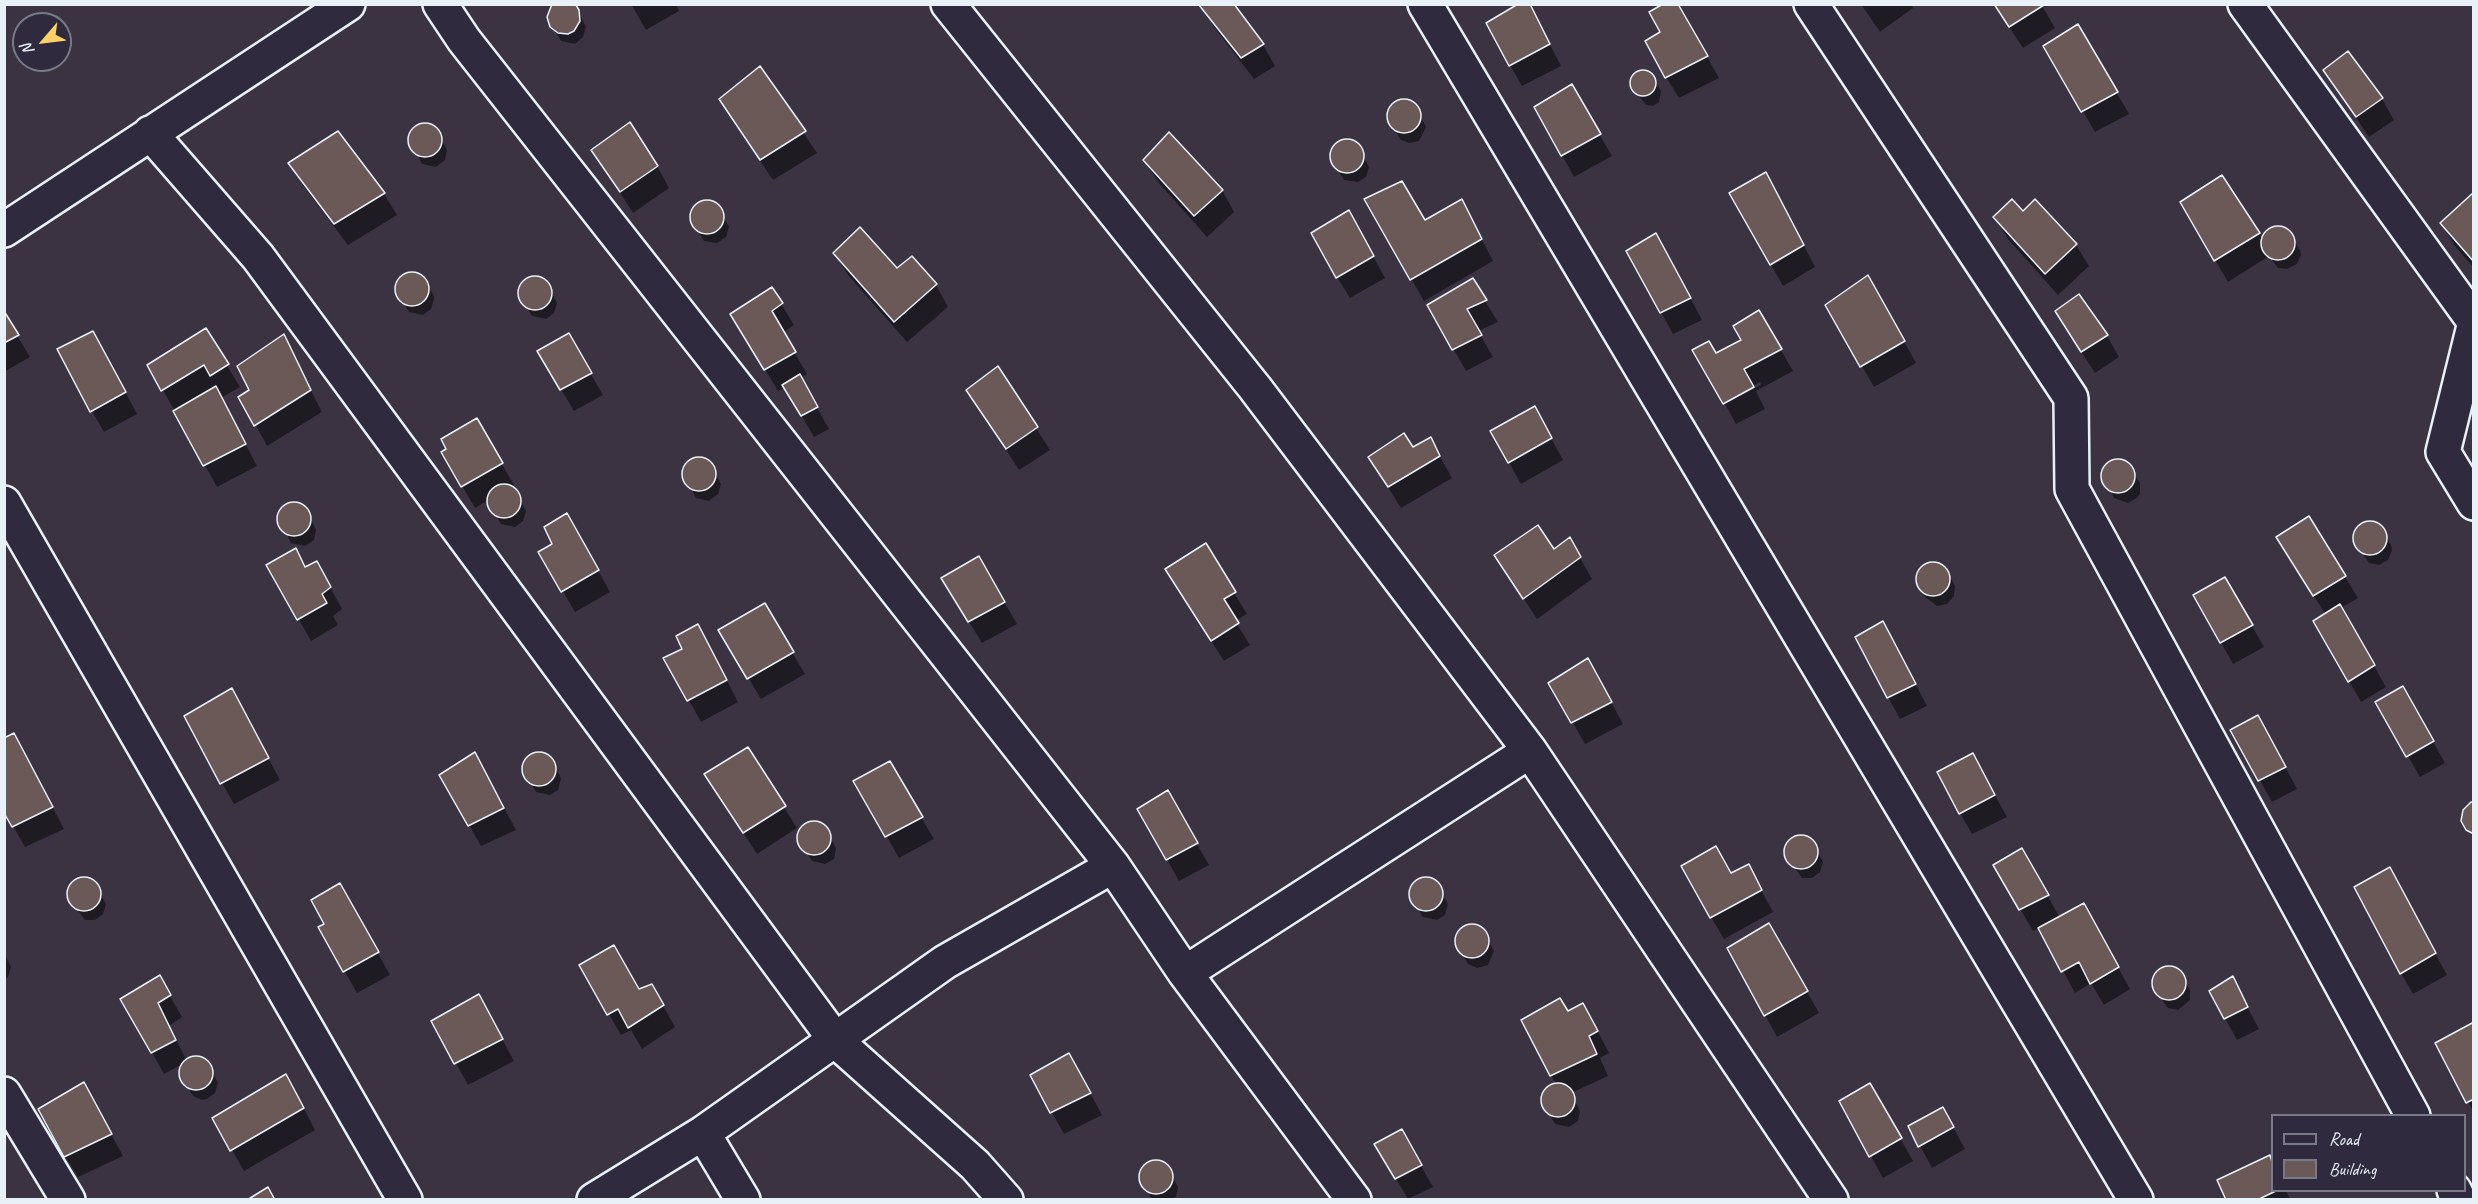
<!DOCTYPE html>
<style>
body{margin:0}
#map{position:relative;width:2478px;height:1204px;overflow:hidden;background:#3b3342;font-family:Caveat,sans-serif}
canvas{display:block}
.frame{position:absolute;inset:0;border:6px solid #e8f1f8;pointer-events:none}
.legend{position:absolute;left:2271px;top:1114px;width:195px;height:78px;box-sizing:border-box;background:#2f2a3d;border:2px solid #797a88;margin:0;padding:8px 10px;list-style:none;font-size:18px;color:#e8f1f8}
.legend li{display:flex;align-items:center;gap:12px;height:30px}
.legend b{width:30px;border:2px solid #797a88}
.north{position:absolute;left:12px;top:12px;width:60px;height:60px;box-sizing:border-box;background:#2f2a3d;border:2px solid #797a88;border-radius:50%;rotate:242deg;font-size:16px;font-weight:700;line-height:24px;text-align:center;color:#e8f1f8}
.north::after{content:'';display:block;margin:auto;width:21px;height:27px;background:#ffd166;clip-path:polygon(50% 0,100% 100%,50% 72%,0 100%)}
</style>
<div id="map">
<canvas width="2478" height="1204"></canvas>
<div class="frame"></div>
<ul class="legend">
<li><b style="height:8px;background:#2f2a3d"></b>Road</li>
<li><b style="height:16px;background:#6b5958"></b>Building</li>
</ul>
<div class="north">N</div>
</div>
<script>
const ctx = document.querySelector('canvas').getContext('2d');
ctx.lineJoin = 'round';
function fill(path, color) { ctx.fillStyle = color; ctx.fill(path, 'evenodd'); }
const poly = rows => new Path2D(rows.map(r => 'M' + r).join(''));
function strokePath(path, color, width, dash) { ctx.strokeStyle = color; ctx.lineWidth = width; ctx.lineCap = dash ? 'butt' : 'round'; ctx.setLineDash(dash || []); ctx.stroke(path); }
const shadow = poly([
 [556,4,573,4,581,17,586,27,583,37,575,44,561,41,554,29],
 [631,4,676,4,679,11,646,30],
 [1232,4,1263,45,1275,66,1254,79,1214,27,1201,5],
 [1529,4,1561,66,1522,86,1510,65],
 [1677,4,1719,78,1679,98,1666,77,1662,32],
 [1861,4,1911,4,1913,8,1880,32],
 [1994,4,2041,4,2055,28,2023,48],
 [2078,26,2129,114,2095,132,2045,47],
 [759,68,817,153,773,180,733,120],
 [2324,70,2382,99,2394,120,2369,137],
 [1639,72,1651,74,1661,91,1659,102,1653,106,1646,105,1633,88,1633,77],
 [1571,86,1612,156,1574,177,1562,155],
 [1400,101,1410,102,1421,117,1426,127,1419,141,1409,143,1401,140,1394,129,1388,116,1391,107],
 [421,125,432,126,436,129,447,150,445,160,436,167,422,164,410,140,413,131],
 [337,133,384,194,397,215,348,245,302,184,290,163],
 [1349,141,1358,145,1369,167,1366,177,1358,182,1344,180,1332,161,1334,147],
 [593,150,657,166,669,188,633,213],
 [1145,161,1222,190,1234,212,1207,237,1158,182],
 [1731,194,1778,196,1815,267,1783,286],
 [2474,194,2474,268,2454,245,2442,223],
 [1366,200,1424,222,1462,201,1493,261,1424,301],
 [2035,201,2076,245,2089,266,2058,295,2008,239,1995,218,2023,213],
 [708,202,717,206,729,227,726,237,717,243,704,241,692,222,694,208,698,204],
 [2182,203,2259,233,2264,242,2268,231,2277,227,2287,230,2300,250,2301,255,2297,264,2287,269,2278,268,2269,256,2228,282],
 [1361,234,1385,278,1350,298,1337,277],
 [835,254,897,270,912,258,936,285,948,307,907,342,848,275],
 [1668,256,1702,320,1673,334,1661,312],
 [408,274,419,275,433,294,434,299,431,309,423,315,409,312,397,293,400,280],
 [537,277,546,282,557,303,554,313,546,319,532,316,520,297,523,284],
 [1868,277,1916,363,1874,387,1827,305],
 [1472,280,1498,322,1478,331,1493,357,1466,371,1429,306],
 [772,289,794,325,783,333,807,374,800,378,829,429,814,437,785,387,778,391,745,336],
 [1759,312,1793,371,1756,391,1765,409,1736,424,1725,404,1761,385,1760,382,1723,402,1716,355,1743,340],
 [4,314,30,357,4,372],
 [206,331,240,387,221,398,257,466,217,487,149,365],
 [2069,333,2107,336,2119,357,2095,373],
 [568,335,603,395,574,411,539,352],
 [283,336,322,412,267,446,240,397,251,391],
 [105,354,137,414,104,432,92,411],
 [998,369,1050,450,1019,470,968,390],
 [476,420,514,485,510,487,515,490,526,511,523,521,515,527,501,524,489,505,490,499,475,508,443,453],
 [1546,429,1563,460,1521,484,1492,432],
 [1430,439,1452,478,1401,508,1370,458,1412,449],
 [695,459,706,460,710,463,721,484,718,494,709,501,696,498,683,473,686,465],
 [2117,460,2127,463,2140,483,2140,494,2137,498,2128,503,2114,498,2103,474,2107,465],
 [291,504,296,504,306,508,316,530,314,540,305,546,291,543,279,519,281,510],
 [2309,518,2358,598,2341,608,2386,687,2361,702,2315,621,2326,615,2290,559],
 [2363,523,2379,525,2391,545,2392,550,2388,560,2379,565,2369,563,2354,540,2356,531],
 [579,536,610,592,575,612,540,552],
 [1570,540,1592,579,1537,619,1496,556,1553,551],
 [979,558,1017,624,982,643,956,600],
 [1927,564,1937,564,1946,570,1955,586,1954,596,1947,604,1937,606,1925,597,1919,586,1917,576],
 [268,565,305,568,329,585,342,609,333,616,338,625,311,641],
 [2225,579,2264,647,2233,664,2195,595],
 [1179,591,1234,593,1247,614,1235,621,1250,645,1224,661],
 [764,605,805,674,761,699,720,630],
 [1895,645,1927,706,1900,719,1888,697],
 [710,647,738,702,701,722,666,659],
 [1600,681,1623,724,1585,744,1550,683],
 [2403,688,2445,763,2420,777,2377,702],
 [243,712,280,780,234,804,222,783],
 [2232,730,2270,738,2297,789,2272,802],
 [747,749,797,828,757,854,706,775],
 [535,754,545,755,559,774,561,779,558,790,550,795,536,792,524,773,526,760],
 [26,756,64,829,25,847,13,826],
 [889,763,934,839,899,858,855,781],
 [441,776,487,776,516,830,481,846],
 [1984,776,2007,817,1972,834,1960,813],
 [1167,792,1209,865,1179,881,1139,809],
 [816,822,825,827,836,848,834,859,825,864,812,861,800,842,802,829],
 [1797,836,1808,838,1812,841,1823,862,1820,872,1812,878,1802,878,1786,856,1788,842],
 [2022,850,2060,918,2095,926,2130,989,2104,1005,2091,983,2075,993,2040,928,2033,931,1995,865],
 [1748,866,1773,912,1724,939,1711,917],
 [80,878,95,883,106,904,103,914,95,920,85,920,69,898,71,884],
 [1427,879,1436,883,1448,904,1445,915,1437,920,1423,917,1411,898,1413,885,1417,881],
 [2401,891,2447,975,2413,994,2401,973],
 [352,907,390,975,357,993,320,928],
 [1473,925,1483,930,1494,951,1488,965,1477,968,1468,964,1457,945,1459,931,1463,928],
 [1769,925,1819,1013,1777,1037,1765,1015],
 [4,953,11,967,8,977,4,980],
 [581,966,639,990,652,986,675,1027,642,1049,631,1030,621,1035],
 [2173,968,2181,974,2190,990,2190,1000,2178,1010,2168,1008,2155,990,2155,976,2162,969],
 [159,977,182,1017,169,1026,187,1061,192,1058,203,1059,207,1062,218,1083,215,1093,207,1099,202,1100,193,1096,181,1077,183,1064,164,1074,122,999],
 [2232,978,2259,1029,2237,1040,2225,1018],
 [479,996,514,1061,468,1085,433,1022],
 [1567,1013,1595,1026,1609,1053,1600,1058,1608,1076,1571,1093,1580,1111,1578,1121,1569,1127,1555,1124,1542,1100,1549,1088,1557,1086,1551,1075],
 [2474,1024,2474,1112,2468,1102],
 [1032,1076,1081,1076,1102,1115,1064,1134],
 [1870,1085,1913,1161,1883,1178,1841,1102],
 [298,1097,315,1130,244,1171,214,1118],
 [96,1106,123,1156,78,1177,65,1156],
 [1943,1109,1965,1149,1932,1168,1910,1127],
 [1401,1131,1433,1187,1408,1199,1376,1145],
 [2269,1157,2272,1163,2272,1190,2286,1190,2290,1200,2228,1200],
 [1157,1161,1167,1166,1178,1187,1176,1197,1172,1200,1152,1200,1140,1176,1147,1164]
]);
const building = poly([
 [552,4,576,5,579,10,580,21,574,31,568,34,558,33,550,27,547,17,552,4],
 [1234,4,1264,44,1241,58,1199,5,1234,4],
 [1518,4,1530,4,1550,44,1509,66,1486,23,1518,4],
 [1663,4,1678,4,1708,56,1665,78,1645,41,1660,32,1649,12,1663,4],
 [1994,4,2043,4,2044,5,2009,27,1994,4],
 [2078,24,2118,92,2081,112,2043,46,2078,24],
 [2348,51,2383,98,2356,117,2323,70,2348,51],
 [760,66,806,131,760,160,719,99,760,66],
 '1630 83a13 13 0 1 1 26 0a13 13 0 1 1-26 0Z',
 [1572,84,1601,134,1561,156,1534,107,1572,84],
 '1387 116a17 17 0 1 1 34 0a17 17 0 1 1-34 0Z',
 [630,122,658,166,620,192,591,150,630,122],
 '408 140a17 17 0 1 1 34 0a17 17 0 1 1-34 0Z',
 [338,131,385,193,334,224,288,163,338,131],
 [1169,132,1223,190,1194,216,1143,160,1169,132],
 '1330 156a17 17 0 1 1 34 0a17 17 0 1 1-34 0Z',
 [1766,172,1804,245,1770,265,1729,193,1766,172],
 [2222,175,2260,233,2214,261,2180,202,2222,175],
 [1402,181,1425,220,1462,199,1482,239,1410,280,1364,199,1402,181],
 [2474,192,2474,262,2440,223,2474,192],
 [2012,199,2023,211,2035,199,2077,244,2045,274,1993,217,2012,199],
 '690 217a17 17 0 1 1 34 0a17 17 0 1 1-34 0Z',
 [1349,210,1374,256,1336,278,1311,233,1349,210],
 '2261 243a17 17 0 1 1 34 0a17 17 0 1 1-34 0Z',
 [860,227,897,268,912,256,937,284,894,322,833,253,860,227],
 [1656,233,1691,298,1660,313,1626,251,1656,233],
 '395 289a17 17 0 1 1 34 0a17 17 0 1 1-34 0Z',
 [1868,275,1905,341,1860,367,1825,305,1868,275],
 '518 293a17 17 0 1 1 34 0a17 17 0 1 1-34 0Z',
 [1473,278,1487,300,1467,309,1482,335,1452,350,1427,305,1473,278],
 [772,287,783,303,772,311,796,352,764,370,730,314,772,287],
 [2079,294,2108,335,2081,352,2055,311,2079,294],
 [1759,310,1782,349,1744,369,1754,387,1723,404,1692,350,1709,341,1716,353,1741,340,1733,326,1759,310],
 [4,311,19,335,4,343,4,311],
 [206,328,229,364,210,376,204,365,161,391,147,365,206,328],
 [93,331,126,392,90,412,57,349,93,331],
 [569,333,592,373,560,390,537,351,569,333],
 [284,334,311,390,254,426,238,397,249,390,237,366,284,334],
 [998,366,1038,427,1006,449,966,390,998,366],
 [800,374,818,407,801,416,782,385,800,374],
 [216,386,246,444,203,466,173,411,216,386],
 [1535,406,1552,438,1508,463,1490,431,1535,406],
 [477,418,503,463,461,487,441,452,446,449,441,439,477,418],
 [1404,433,1413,447,1431,437,1440,456,1388,487,1368,457,1404,433],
 '682 474a17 17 0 1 1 34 0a17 17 0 1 1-34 0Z',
 '2101 476a17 17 0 1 1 34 0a17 17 0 1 1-34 0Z',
 '487 501a17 17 0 1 1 34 0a17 17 0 1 1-34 0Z',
 '277 519a17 17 0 1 1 34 0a17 17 0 1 1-34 0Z',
 [567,513,599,570,561,592,538,552,552,544,544,527,567,513],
 [2309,516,2346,576,2313,596,2276,537,2309,516],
 '2353 538a17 17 0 1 1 34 0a17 17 0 1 1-34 0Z',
 [1538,525,1554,549,1570,537,1581,557,1523,599,1494,555,1538,525],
 [1206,543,1236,592,1224,599,1239,623,1211,641,1165,569,1206,543],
 [296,548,305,567,317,561,331,587,322,594,327,603,297,620,266,565,296,548],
 [979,556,1005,602,968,622,941,578,979,556],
 '1916 579a17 17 0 1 1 34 0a17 17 0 1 1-34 0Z',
 [2225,577,2253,625,2220,643,2193,595,2225,577],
 [765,603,794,652,747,679,718,630,765,603],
 [2340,604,2375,665,2348,682,2313,621,2340,604],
 [1883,621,1916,684,1887,698,1855,637,1883,621],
 [698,624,727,680,687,701,663,658,682,649,676,636,698,624],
 [1588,658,1612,702,1571,723,1548,683,1588,658],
 [2403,686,2434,741,2406,757,2375,702,2403,686],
 [232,688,269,758,220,784,184,716,232,688],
 [2258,715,2286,767,2258,781,2230,730,2258,715],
 [14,733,53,807,12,827,4,813,4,738,14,733],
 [748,747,786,806,743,833,704,774,748,747],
 [475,752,504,808,468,826,439,775,475,752],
 '522 769a17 17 0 1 1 34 0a17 17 0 1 1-34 0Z',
 [1973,753,1995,795,1959,814,1937,772,1973,753],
 [890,761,923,817,885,837,853,781,890,761],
 [1168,790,1198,843,1166,860,1137,809,1168,790],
 [2471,802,2474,802,2474,834,2466,830,2461,821,2463,810,2471,802],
 '797 838a17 17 0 1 1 34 0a17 17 0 1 1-34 0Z',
 '1784 852a17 17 0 1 1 34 0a17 17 0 1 1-34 0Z',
 [1716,846,1731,873,1749,864,1762,890,1710,918,1681,866,1716,846],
 [2022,848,2049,895,2019,910,1993,865,2022,848],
 [2390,867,2436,953,2400,974,2354,887,2390,867],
 '67 894a17 17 0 1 1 34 0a17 17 0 1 1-34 0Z',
 '1409 894a17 17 0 1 1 34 0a17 17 0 1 1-34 0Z',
 [340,883,379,952,343,972,318,927,324,924,311,900,340,883],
 [2084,903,2119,967,2090,984,2079,962,2061,972,2038,928,2084,903],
 [1769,923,1808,991,1764,1016,1727,948,1769,923],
 '1455 941a17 17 0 1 1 34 0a17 17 0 1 1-34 0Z',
 [614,945,639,989,652,984,664,1005,628,1028,618,1009,607,1015,579,965,614,945],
 '2152 983a17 17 0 1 1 34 0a17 17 0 1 1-34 0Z',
 [160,975,171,995,158,1003,176,1040,151,1053,120,999,160,975],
 [2233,976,2248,1007,2224,1019,2209,991,2233,976],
 [479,994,503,1039,454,1064,431,1021,479,994],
 [1560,998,1568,1011,1583,1003,1598,1031,1589,1036,1597,1054,1550,1076,1521,1020,1560,998],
 [2474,1022,2474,1099,2466,1103,2435,1043,2474,1022],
 [1069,1053,1091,1093,1050,1113,1030,1075,1069,1053],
 '179 1073a17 17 0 1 1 34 0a17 17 0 1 1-34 0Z',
 [286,1074,304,1108,230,1151,212,1118,286,1074],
 [84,1082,112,1134,64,1157,38,1109,84,1082],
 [1870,1083,1902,1138,1869,1157,1839,1101,1870,1083],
 '1541 1100a17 17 0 1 1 34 0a17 17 0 1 1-34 0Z',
 [1943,1107,1954,1127,1918,1147,1908,1126,1943,1107],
 [1402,1129,1422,1165,1395,1179,1374,1144,1402,1129],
 [2270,1155,2272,1162,2272,1190,2278,1190,2257,1200,2226,1200,2217,1180,2270,1155],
 '1139 1177a17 17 0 1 1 34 0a17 17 0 1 1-34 0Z',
 [268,1187,275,1200,247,1200,268,1187]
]);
const street = poly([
 [440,4,464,40,1113,866,1185,973,1354,1200],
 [948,4,1255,388,1530,751,1831,1200],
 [1425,4,2136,1200],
 [1811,4,2071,398,2072,489,2413,1116],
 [2245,4,2474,321],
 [150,133,258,257,836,1041,975,1165,1006,1200],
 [4,230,348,4],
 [2474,326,2443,452,2474,503],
 [4,503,405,1200],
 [1185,973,1530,751],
 [4,1094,68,1200],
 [703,1133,743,1200],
 [2454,1190,2459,1200],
 [594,1200,703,1133,945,962,1113,866]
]);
fill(shadow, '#0007');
fill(building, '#6b5958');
strokePath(building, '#e8f1f8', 1.5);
strokePath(street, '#e8f1f8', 38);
strokePath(street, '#2f2a3d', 33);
</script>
